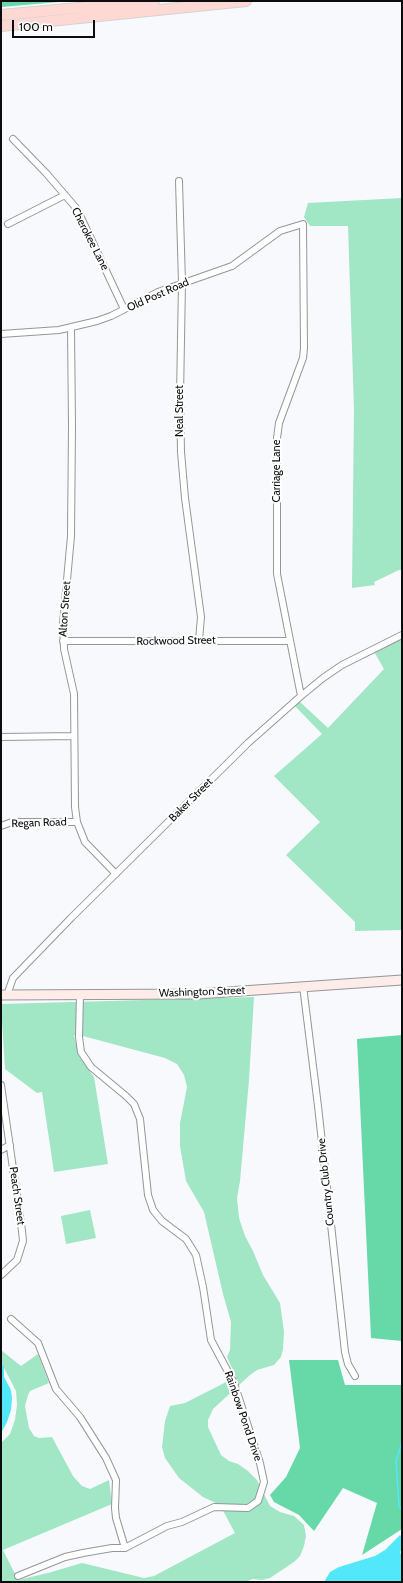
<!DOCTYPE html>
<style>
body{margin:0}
#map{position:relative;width:403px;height:1583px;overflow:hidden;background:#f8f9fd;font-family:Cabin,sans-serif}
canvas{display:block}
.frame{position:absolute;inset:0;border:2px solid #0c0c0e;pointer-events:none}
.scale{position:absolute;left:12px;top:20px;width:83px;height:18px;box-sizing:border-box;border:2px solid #0c0c0e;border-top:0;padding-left:5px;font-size:12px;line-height:14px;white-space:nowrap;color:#0c0c0e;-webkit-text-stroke:3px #fff;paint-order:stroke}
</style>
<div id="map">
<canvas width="403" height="1583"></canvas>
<div class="frame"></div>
<div class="scale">100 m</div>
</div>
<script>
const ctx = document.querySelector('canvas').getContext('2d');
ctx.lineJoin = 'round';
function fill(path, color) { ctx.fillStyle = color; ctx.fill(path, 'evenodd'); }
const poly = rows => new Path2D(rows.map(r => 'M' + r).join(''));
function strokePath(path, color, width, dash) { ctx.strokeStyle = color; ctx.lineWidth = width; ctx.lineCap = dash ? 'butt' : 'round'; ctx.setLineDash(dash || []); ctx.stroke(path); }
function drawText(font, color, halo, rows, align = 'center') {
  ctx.font = font + ' Cabin,sans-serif'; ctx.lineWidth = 4; ctx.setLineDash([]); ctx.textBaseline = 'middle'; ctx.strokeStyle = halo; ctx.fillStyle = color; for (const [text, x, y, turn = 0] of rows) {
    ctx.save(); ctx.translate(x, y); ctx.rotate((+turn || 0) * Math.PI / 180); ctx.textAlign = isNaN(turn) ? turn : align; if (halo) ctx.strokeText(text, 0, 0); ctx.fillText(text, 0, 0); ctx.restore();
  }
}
const green = poly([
 [402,198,402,570,399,570,374,582,375,585,352,588,354,409,348,226,310,226,304,217,308,203],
 [402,635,402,930,355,931,355,922,286,855,320,822,274,776,322,734,294,705,299,701,328,728,384,669,373,650],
 [254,997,249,1080,240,1181,237,1198,239,1218,245,1236,253,1251,263,1275,280,1303,284,1332,283,1349,281,1357,274,1365,257,1370,250,1375,213,1409,208,1420,208,1427,221,1455,229,1461,238,1464,248,1471,257,1480,270,1506,280,1512,294,1516,304,1525,306,1536,304,1546,300,1556,294,1562,270,1578,262,1580,253,1579,245,1582,1,1582,1,1443,10,1434,15,1420,17,1405,16,1391,1,1362,1,1350,21,1366,38,1354,49,1383,30,1391,28,1395,25,1406,29,1428,34,1436,39,1438,52,1437,73,1476,82,1486,90,1489,109,1480,112,1504,3,1550,18,1580,48,1573,82,1563,144,1578,154,1576,235,1533,220,1505,203,1497,179,1478,165,1458,162,1447,165,1421,170,1406,185,1403,236,1377,227,1357,230,1350,231,1322,223,1294,204,1212,186,1181,180,1146,180,1123,187,1087,184,1075,177,1064,165,1058,83,1036,74,1035,79,1056,94,1077,108,1164,54,1172,42,1092,37,1093,5,1069,1,1004],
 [90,1210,96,1238,66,1244,61,1216]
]);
const forest = poly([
 [1,1,71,1,1,7],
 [402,1035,402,1341,371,1338,357,1039],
 [289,1360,338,1360,345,1385,402,1385,402,1529,362,1555,377,1503,343,1488,314,1531,299,1515,274,1502,270,1495,286,1477,300,1448]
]);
const water = poly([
 [1,1362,4,1367,4,1377,11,1390,12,1398,11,1410,7,1422,1,1433],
 [400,1535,402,1537,402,1549,400,1552,402,1557,402,1582,324,1582,330,1572,339,1567,375,1556,385,1550]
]);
const stream = poly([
 [402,1442,396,1461,399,1506,402,1511]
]);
const street = poly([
 [13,139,46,173,77,209,124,309],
 [179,181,182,283,180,396,181,452,185,498,201,617,199,640],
 [8,224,65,195],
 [71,328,72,426,71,536,63,624,64,649,74,694,75,807,77,822,85,842,116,874],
 [1,334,59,330,97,321,111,316,158,292,232,266,280,231,303,224,304,348,303,358,279,423,277,438,277,574,301,696],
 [63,641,289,641],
 [1,737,74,736],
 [1,826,12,822,77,822],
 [303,986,318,1106,345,1352,348,1364,355,1376],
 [7,995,13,978,71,918,248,743,301,696,323,678,342,665,402,635],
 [1,1085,22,1231,23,1241,17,1260,1,1275],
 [1,1150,10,1145],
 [11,1319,38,1343,56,1389,80,1417,106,1458,116,1480,115,1508,116,1518,125,1548,167,1526,182,1522,214,1507,248,1508,258,1501,264,1482,260,1463,234,1383,211,1340,203,1287,196,1255,186,1239,162,1221,153,1210,148,1195,140,1119,134,1104,126,1096,91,1067,81,1052,79,1037,80,994],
 [18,1576,65,1557,83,1553,112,1548,125,1548]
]);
const secondary = poly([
 [1,995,198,994,402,980]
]);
const primary = poly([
 [1,15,154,1],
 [1,26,246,1]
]);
const streetNames = [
 ["Cherokee Lane",90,239,63],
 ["Old Post Road",158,295,-24],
 ["Neal Street",180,411,-90],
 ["Carriage Lane",277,471,-90],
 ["Alton Street",65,609,-86],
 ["Rockwood Street",176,641,-1],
 ["Baker Street",191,800,-45],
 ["Regan Road",39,823,-2],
 ["Washington Street",202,992,-2],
 ["Country Club Drive",326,1182,-96],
 ["Peach Street",17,1196,82],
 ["Rainbow Pond Drive",243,1416,71]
];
fill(green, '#a1e6c5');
fill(forest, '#67d8a7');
fill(water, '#53e7fb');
strokePath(stream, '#53e7fb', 1.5);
strokePath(street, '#959699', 8);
strokePath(secondary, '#959699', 11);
strokePath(primary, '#d3d3d4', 12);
strokePath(street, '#fff', 6);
strokePath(secondary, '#feece9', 9);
strokePath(primary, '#fed9d3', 10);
drawText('11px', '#0c0c0e', '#fff', streetNames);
</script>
